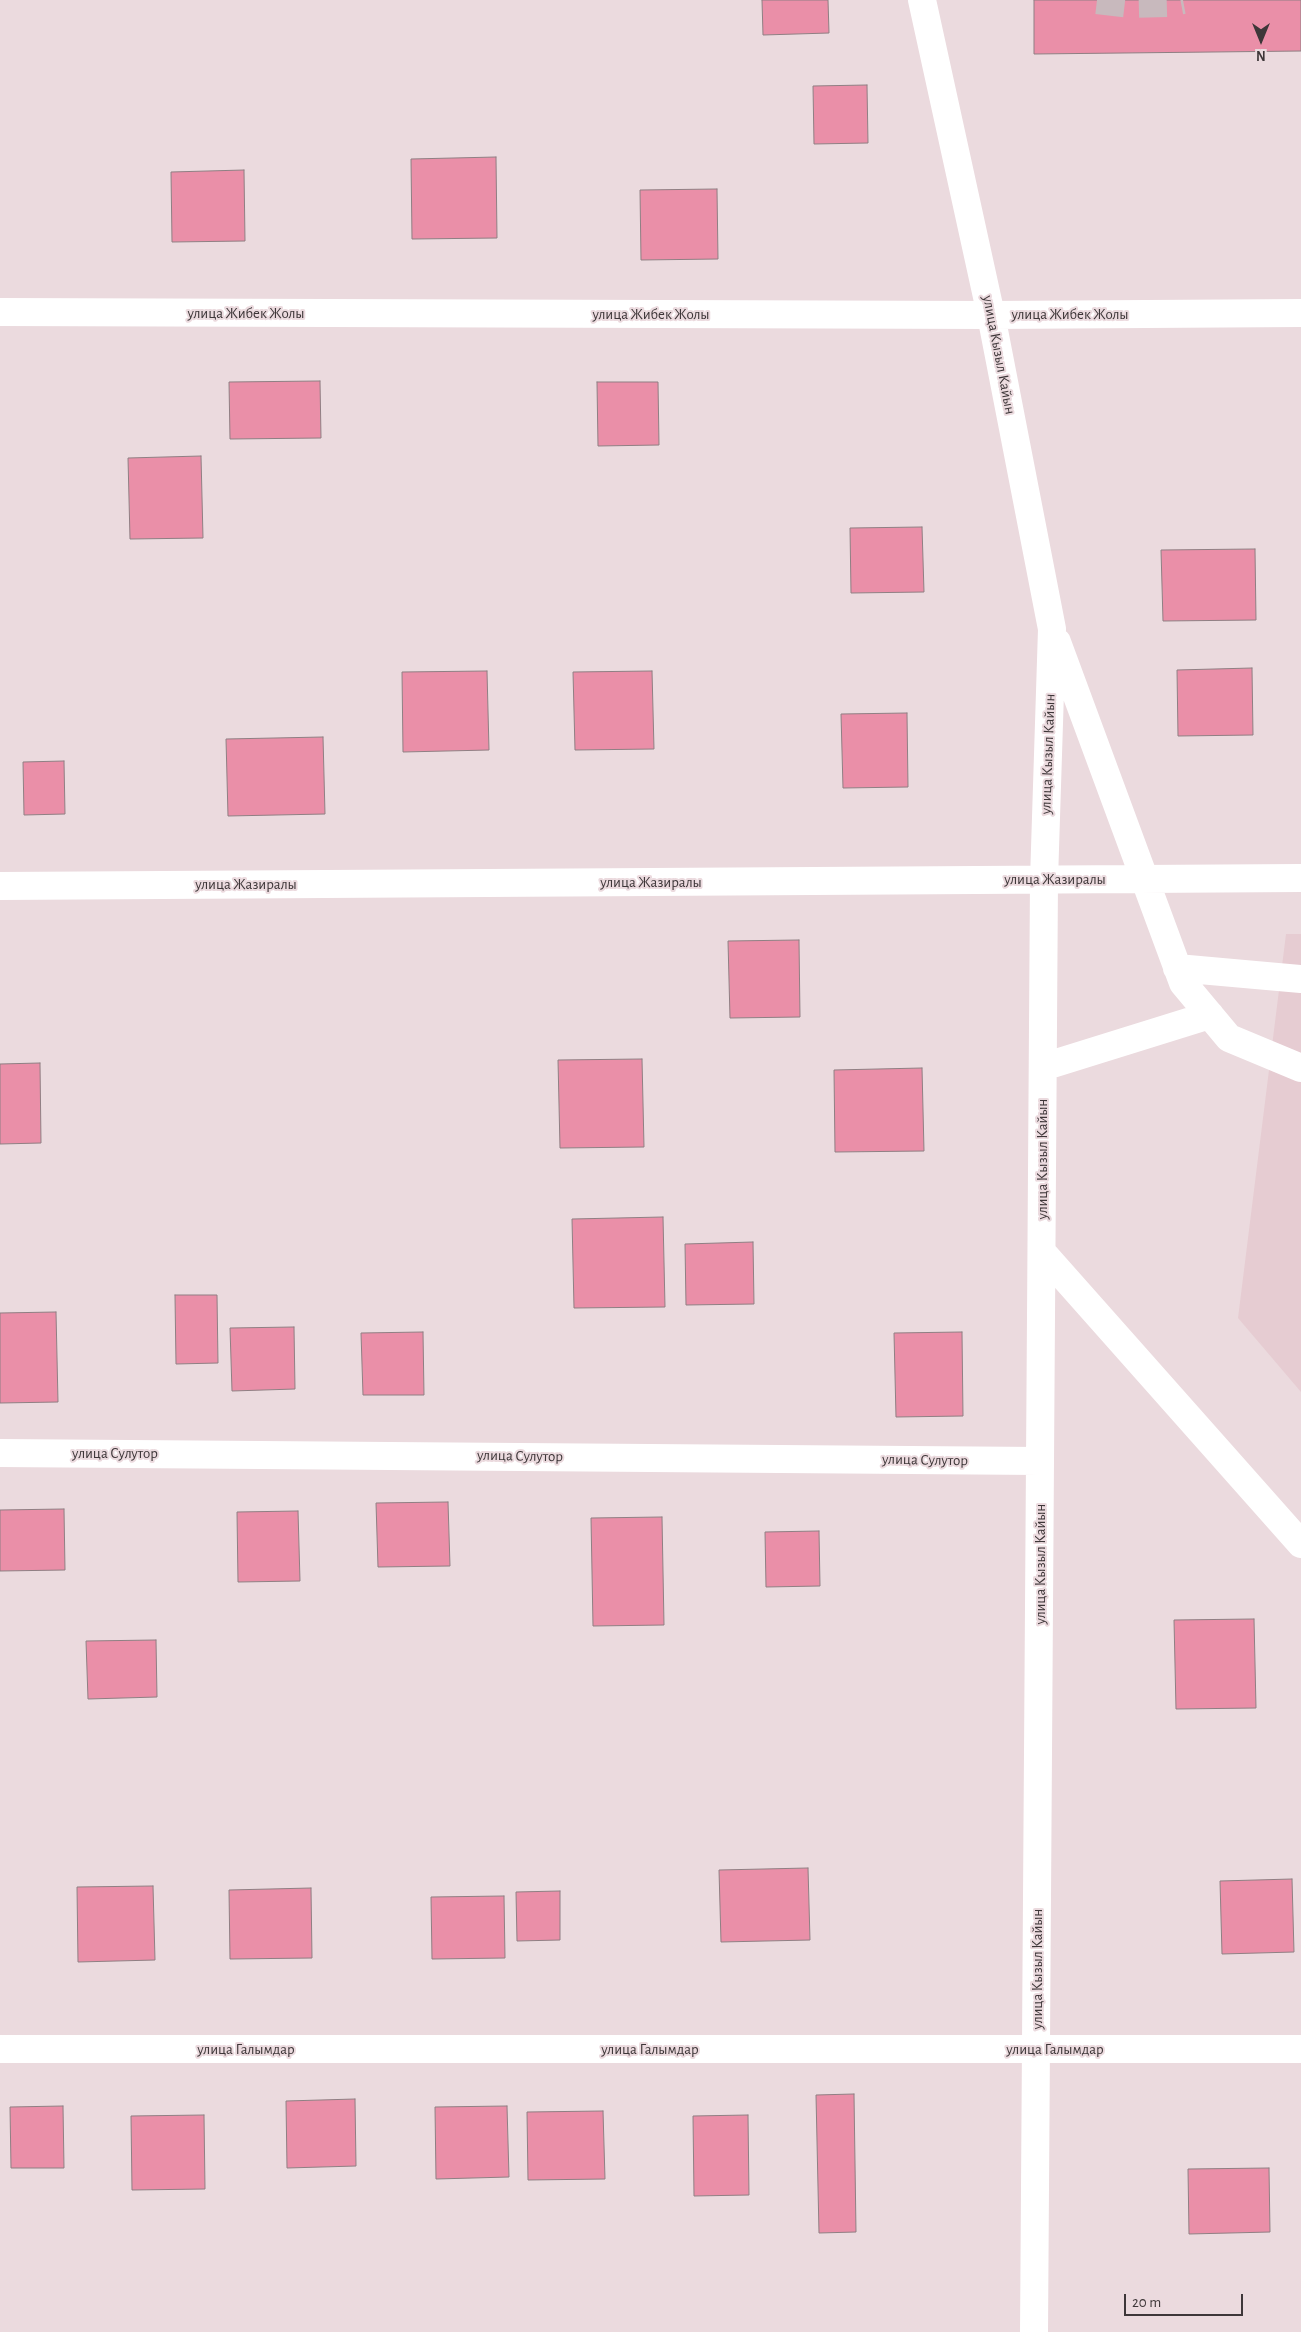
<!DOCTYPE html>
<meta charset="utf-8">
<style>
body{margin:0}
#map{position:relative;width:1301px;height:2332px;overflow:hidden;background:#ebdade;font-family:"Alegreya Sans",sans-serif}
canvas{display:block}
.north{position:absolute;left:1236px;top:15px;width:50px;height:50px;-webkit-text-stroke:4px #ebdade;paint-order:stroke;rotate:180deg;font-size:14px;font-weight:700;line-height:20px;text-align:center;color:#3e3739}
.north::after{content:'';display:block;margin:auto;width:18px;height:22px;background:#3e3739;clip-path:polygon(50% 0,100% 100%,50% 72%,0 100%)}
.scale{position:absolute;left:1124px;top:2294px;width:119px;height:22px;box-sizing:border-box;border:2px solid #3e3739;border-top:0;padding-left:6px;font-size:15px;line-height:18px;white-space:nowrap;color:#3e3739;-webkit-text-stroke:4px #ebdade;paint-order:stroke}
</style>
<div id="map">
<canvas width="1301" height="2332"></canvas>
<div class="north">N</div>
<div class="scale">20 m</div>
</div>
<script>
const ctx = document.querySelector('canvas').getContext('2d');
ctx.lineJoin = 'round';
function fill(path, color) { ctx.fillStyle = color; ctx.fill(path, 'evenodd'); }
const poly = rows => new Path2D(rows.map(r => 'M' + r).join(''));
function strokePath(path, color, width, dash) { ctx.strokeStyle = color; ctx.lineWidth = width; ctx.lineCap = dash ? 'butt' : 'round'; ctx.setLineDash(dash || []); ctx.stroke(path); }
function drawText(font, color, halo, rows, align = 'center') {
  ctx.font = font + ' "Alegreya Sans",sans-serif'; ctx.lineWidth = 4; ctx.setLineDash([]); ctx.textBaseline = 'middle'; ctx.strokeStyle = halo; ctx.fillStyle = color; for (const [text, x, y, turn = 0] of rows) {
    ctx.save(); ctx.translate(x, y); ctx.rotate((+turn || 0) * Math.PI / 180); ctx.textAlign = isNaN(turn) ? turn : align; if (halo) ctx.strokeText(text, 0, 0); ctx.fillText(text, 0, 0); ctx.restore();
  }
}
const built = poly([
 [1286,934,1301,934,1301,1392,1238,1318]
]);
const building = poly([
 [762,0,828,0,829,33,763,35,762,0],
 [1034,0,1301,0,1301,51,1034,54,1034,0],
 [867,85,868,143,814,144,813,86,867,85],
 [496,157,497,238,412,239,411,159,496,157],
 [244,170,245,241,172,242,171,172,244,170],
 [717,189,718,259,641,260,640,190,717,189],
 [320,381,321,438,230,439,229,382,320,381],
 [597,382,658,382,659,445,598,446,597,382],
 [201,456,203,538,130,539,128,458,201,456],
 [922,527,924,592,851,593,850,528,922,527],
 [1255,549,1256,620,1163,621,1161,550,1255,549],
 [1252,668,1253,735,1178,736,1177,670,1252,668],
 [487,671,489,750,403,752,402,672,487,671],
 [652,671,654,749,575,750,573,672,652,671],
 [907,713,908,787,843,788,841,714,907,713],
 [323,737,325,814,228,816,226,739,323,737],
 [64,761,65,814,24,815,23,762,64,761],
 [799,940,800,1017,730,1018,728,941,799,940],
 [642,1059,644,1147,560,1148,558,1060,642,1059],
 [40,1063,41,1143,0,1144,0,1064,40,1063],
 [922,1068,924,1151,835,1152,834,1070,922,1068],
 [663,1217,665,1307,574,1308,572,1219,663,1217],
 [753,1242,754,1304,686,1305,685,1244,753,1242],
 [175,1295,217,1295,218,1363,176,1364,175,1295],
 [56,1312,58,1402,0,1403,0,1313,56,1312],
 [294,1327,295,1389,232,1391,230,1328,294,1327],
 [423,1332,424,1395,363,1395,361,1333,423,1332],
 [962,1332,963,1416,896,1417,894,1333,962,1332],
 [448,1502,450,1566,378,1567,376,1503,448,1502],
 [64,1509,65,1570,0,1571,0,1510,64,1509],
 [298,1511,300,1581,238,1582,237,1512,298,1511],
 [662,1517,664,1625,593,1626,591,1518,662,1517],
 [819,1531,820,1586,766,1587,765,1532,819,1531],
 [1254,1619,1256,1708,1176,1709,1174,1620,1254,1619],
 [156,1640,157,1697,88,1699,86,1641,156,1640],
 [808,1868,810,1940,721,1942,719,1870,808,1868],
 [1292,1879,1294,1952,1222,1954,1220,1881,1292,1879],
 [153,1886,155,1960,78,1962,77,1887,153,1886],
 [311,1888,312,1958,230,1959,229,1890,311,1888],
 [560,1891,560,1940,517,1941,516,1892,560,1891],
 [504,1896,505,1958,432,1959,431,1897,504,1896],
 [854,2094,856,2232,819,2233,816,2095,854,2094],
 [355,2099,356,2166,287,2168,286,2101,355,2099],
 [63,2106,64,2168,11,2168,10,2107,63,2106],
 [507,2106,509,2177,436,2179,435,2107,507,2106],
 [603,2111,605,2179,528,2180,527,2112,603,2111],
 [204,2115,205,2189,132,2190,131,2116,204,2115],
 [748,2115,749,2195,694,2196,693,2116,748,2115],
 [1269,2168,1270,2232,1189,2234,1188,2169,1269,2168]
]);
const minorTunnel = poly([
 [1097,0,1131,4,1167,3,1183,0]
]);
const minor = poly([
 [922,0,991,315,1052,629,1044,880,1034,2332],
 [0,312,991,315,1301,313],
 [1057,642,1183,983,1229,1038,1301,1068],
 [0,886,1301,878],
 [1177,968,1301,979],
 [1043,1067,1210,1015],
 [1042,1252,1301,1544],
 [0,1453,1040,1461],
 [0,2049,1301,2049]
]);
const streetNames = [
 ["улица Жибек Жолы",246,313],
 ["улица Жибек Жолы",651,314],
 ["улица Жибек Жолы",1070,314],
 ["улица Кызыл Кайын",999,355,79],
 ["улица Кызыл Кайын",1048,754,-88],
 ["улица Жазиралы",1055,879],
 ["улица Жазиралы",651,882],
 ["улица Жазиралы",246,884],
 ["улица Кызыл Кайын",1042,1159,-90],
 ["улица Сулутор",115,1453],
 ["улица Сулутор",520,1456,1],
 ["улица Сулутор",925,1460,1],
 ["улица Кызыл Кайын",1040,1564,-90],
 ["улица Кызыл Кайын",1037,1969,-90],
 ["улица Галымдар",246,2049],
 ["улица Галымдар",650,2049],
 ["улица Галымдар",1055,2049]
];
fill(built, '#e6ccd2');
fill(building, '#ea8fa8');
strokePath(building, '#8f7f83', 1);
strokePath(minorTunnel, '#c8b9bd', 28, [28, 14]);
strokePath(minor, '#fff', 28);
drawText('15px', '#3e3739', '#ebdade', streetNames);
</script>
